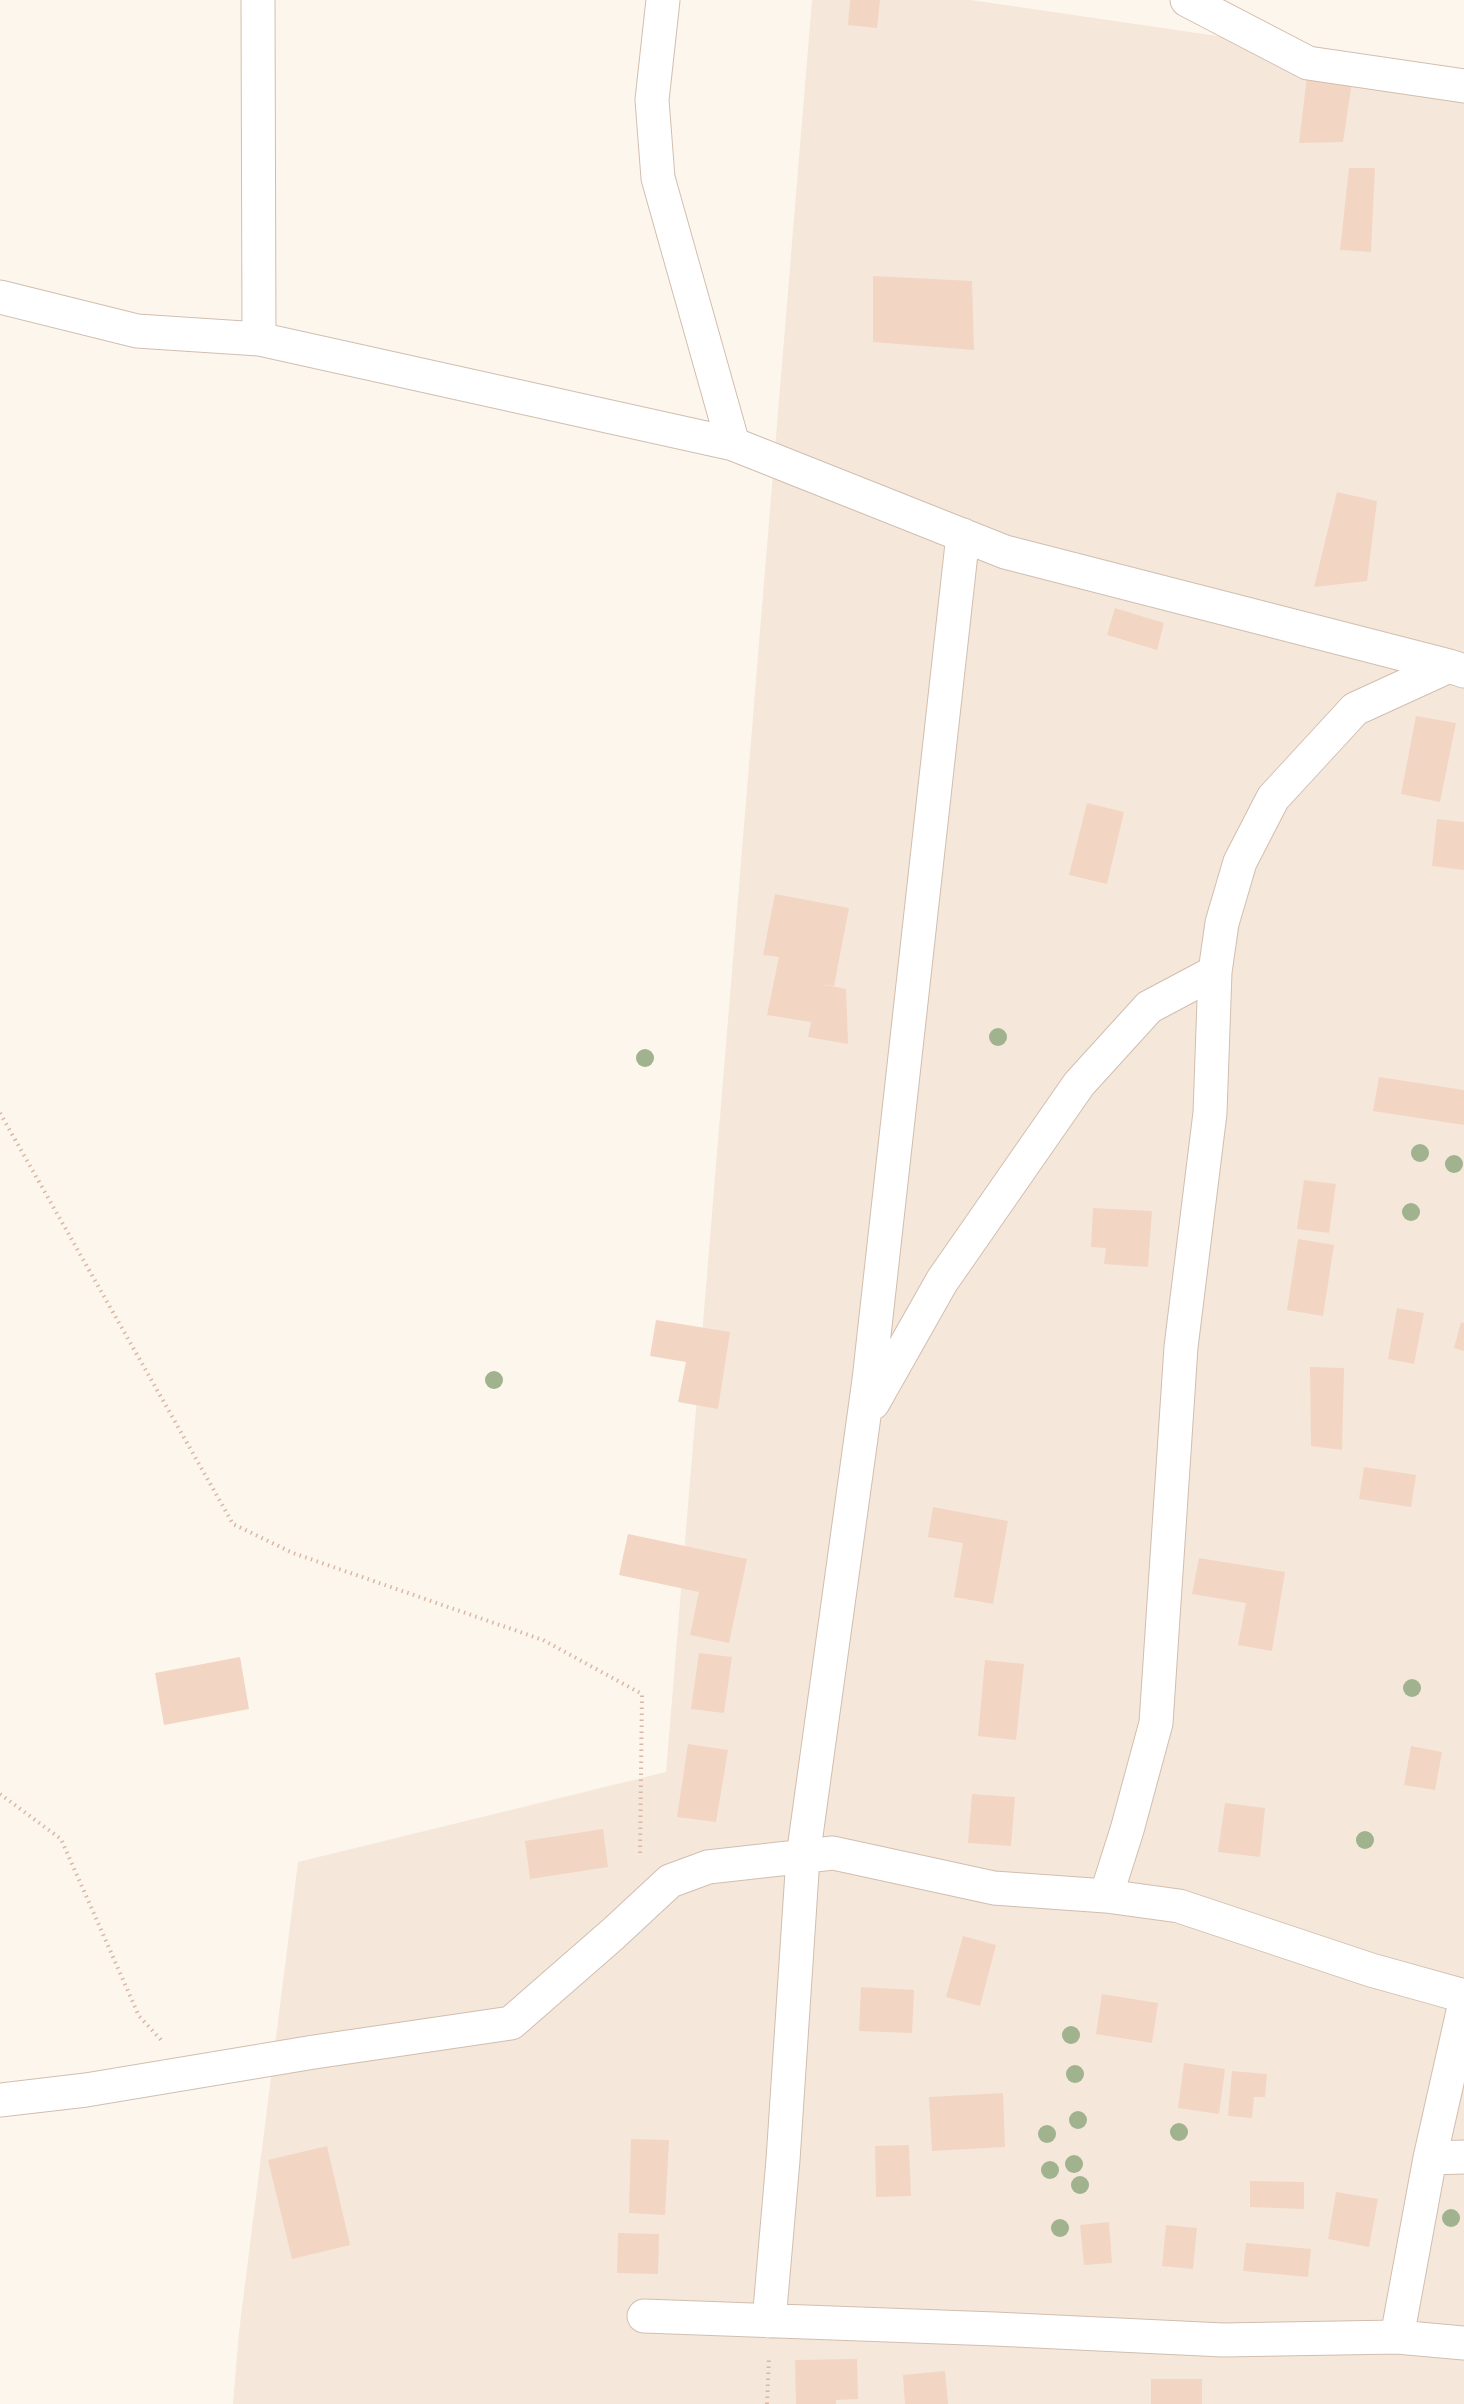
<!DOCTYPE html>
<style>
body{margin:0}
canvas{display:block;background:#fdf6ec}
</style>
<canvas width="1464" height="2404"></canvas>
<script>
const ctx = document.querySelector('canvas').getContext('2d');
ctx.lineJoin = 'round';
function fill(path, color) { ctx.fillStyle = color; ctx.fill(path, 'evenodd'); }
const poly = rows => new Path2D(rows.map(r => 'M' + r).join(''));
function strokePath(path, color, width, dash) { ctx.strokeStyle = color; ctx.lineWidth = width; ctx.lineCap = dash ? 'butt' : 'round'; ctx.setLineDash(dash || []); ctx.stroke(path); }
const residential = poly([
 [812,0,971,0,1464,72,1464,2404,233,2404,239,2332,298,1862,666,1772]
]);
const building = poly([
 [850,0,880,0,877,28,848,25],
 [1308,68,1353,75,1343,142,1299,143],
 [1349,168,1375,168,1371,252,1340,250],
 [873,276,972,281,974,350,873,342],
 [1337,492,1377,501,1367,581,1314,587],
 [1115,608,1164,623,1157,650,1107,635],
 [1416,716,1456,723,1440,802,1401,794],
 [1087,803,1124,812,1107,884,1069,875],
 [1437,819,1464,822,1464,870,1432,866],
 [775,894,849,908,834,986,820,984,846,989,848,1044,808,1037,811,1022,767,1015,779,957,763,955],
 [1379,1077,1464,1090,1464,1125,1373,1111],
 [1304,1180,1336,1184,1329,1233,1297,1229],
 [1093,1208,1152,1211,1148,1267,1104,1264,1106,1248,1091,1247],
 [1298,1239,1334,1245,1323,1316,1287,1310],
 [1397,1308,1424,1313,1414,1364,1388,1359],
 [656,1320,730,1332,718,1409,678,1402,686,1362,650,1356],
 [1461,1322,1464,1323,1464,1351,1454,1348],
 [1310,1367,1344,1368,1342,1450,1311,1446],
 [1364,1467,1416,1475,1411,1507,1359,1499],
 [933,1507,1008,1521,993,1604,954,1597,963,1543,928,1537],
 [628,1534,747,1559,729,1643,690,1635,699,1592,619,1575],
 [1199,1558,1285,1572,1272,1651,1238,1645,1246,1603,1192,1594],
 [699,1653,732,1657,724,1713,691,1709],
 [240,1657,249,1709,164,1725,155,1673],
 [985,1660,1024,1664,1016,1740,978,1736],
 [688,1744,728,1750,716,1822,677,1817],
 [1411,1746,1442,1752,1435,1790,1404,1785],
 [972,1794,1015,1797,1011,1846,968,1843],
 [1225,1803,1265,1808,1260,1857,1218,1852],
 [603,1829,608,1867,530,1879,525,1841],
 [963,1936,996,1945,980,2006,946,1997],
 [861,1987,914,1990,912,2033,859,2031],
 [1102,1994,1158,2003,1152,2043,1096,2034],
 [1184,2063,1225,2069,1219,2114,1178,2108],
 [1232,2071,1267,2074,1265,2097,1254,2097,1252,2118,1228,2116],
 [1003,2093,1005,2147,932,2151,929,2097],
 [631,2139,669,2140,665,2215,629,2213],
 [909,2145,911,2196,876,2197,875,2146],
 [327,2146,350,2245,292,2259,268,2160],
 [1250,2181,1304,2182,1304,2209,1250,2207],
 [1336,2192,1378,2199,1369,2247,1328,2239],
 [1109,2222,1112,2263,1084,2265,1080,2225],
 [1166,2225,1197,2228,1193,2269,1162,2266],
 [618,2233,659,2234,658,2274,617,2273],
 [1246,2243,1311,2249,1308,2277,1243,2271],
 [857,2359,858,2399,836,2400,836,2404,796,2404,795,2360],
 [945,2371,948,2404,905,2404,903,2375],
 [1151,2379,1202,2379,1202,2404,1151,2404]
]);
const path = poly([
 [0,1113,233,1524,293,1553,543,1640,642,1694,640,1857],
 [0,1794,61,1839,139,2016,162,2041],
 [767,2404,769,2357]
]);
const street = poly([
 [258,0,259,339],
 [663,0,652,100,658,178,733,444],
 [1187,0,1308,63,1464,86],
 [0,297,137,331,259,339,733,444,1005,552,1449,666,1464,671],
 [873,1403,942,1281,1079,1084,1149,1007,1215,972],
 [1106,1896,1127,1830,1156,1723,1181,1347,1210,1113,1215,972,1222,923,1240,862,1273,798,1355,709,1449,666],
 [0,2100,86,2090,314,2052,511,2023,613,1934,670,1881,708,1867,833,1853,994,1888,1106,1896,1179,1906,1371,1970,1464,1996],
 [1430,2158,1464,2157],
 [644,2316,995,2329,1223,2340,1397,2337,1464,2343],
 [769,2321,783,2160,803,1857,869,1380,963,535],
 [1397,2337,1430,2158,1464,2007]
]);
const trees = [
 [998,1037],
 [645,1058],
 [1420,1153],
 [1454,1164],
 [1411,1212],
 [494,1380],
 [1412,1688],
 [1365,1840],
 [1071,2035],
 [1075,2074],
 [1078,2120],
 [1179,2132],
 [1047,2134],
 [1074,2164],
 [1050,2170],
 [1080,2185],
 [1451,2218],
 [1060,2228]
];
fill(residential, '#f5e8da');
fill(building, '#f3d5c3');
strokePath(street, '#d1beb0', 35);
strokePath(path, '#d9b8a5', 4, [1.5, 4.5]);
strokePath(street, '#fff', 33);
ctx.fillStyle = '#a0b28e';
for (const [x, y] of trees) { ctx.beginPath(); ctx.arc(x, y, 9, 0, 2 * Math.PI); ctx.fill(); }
</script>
